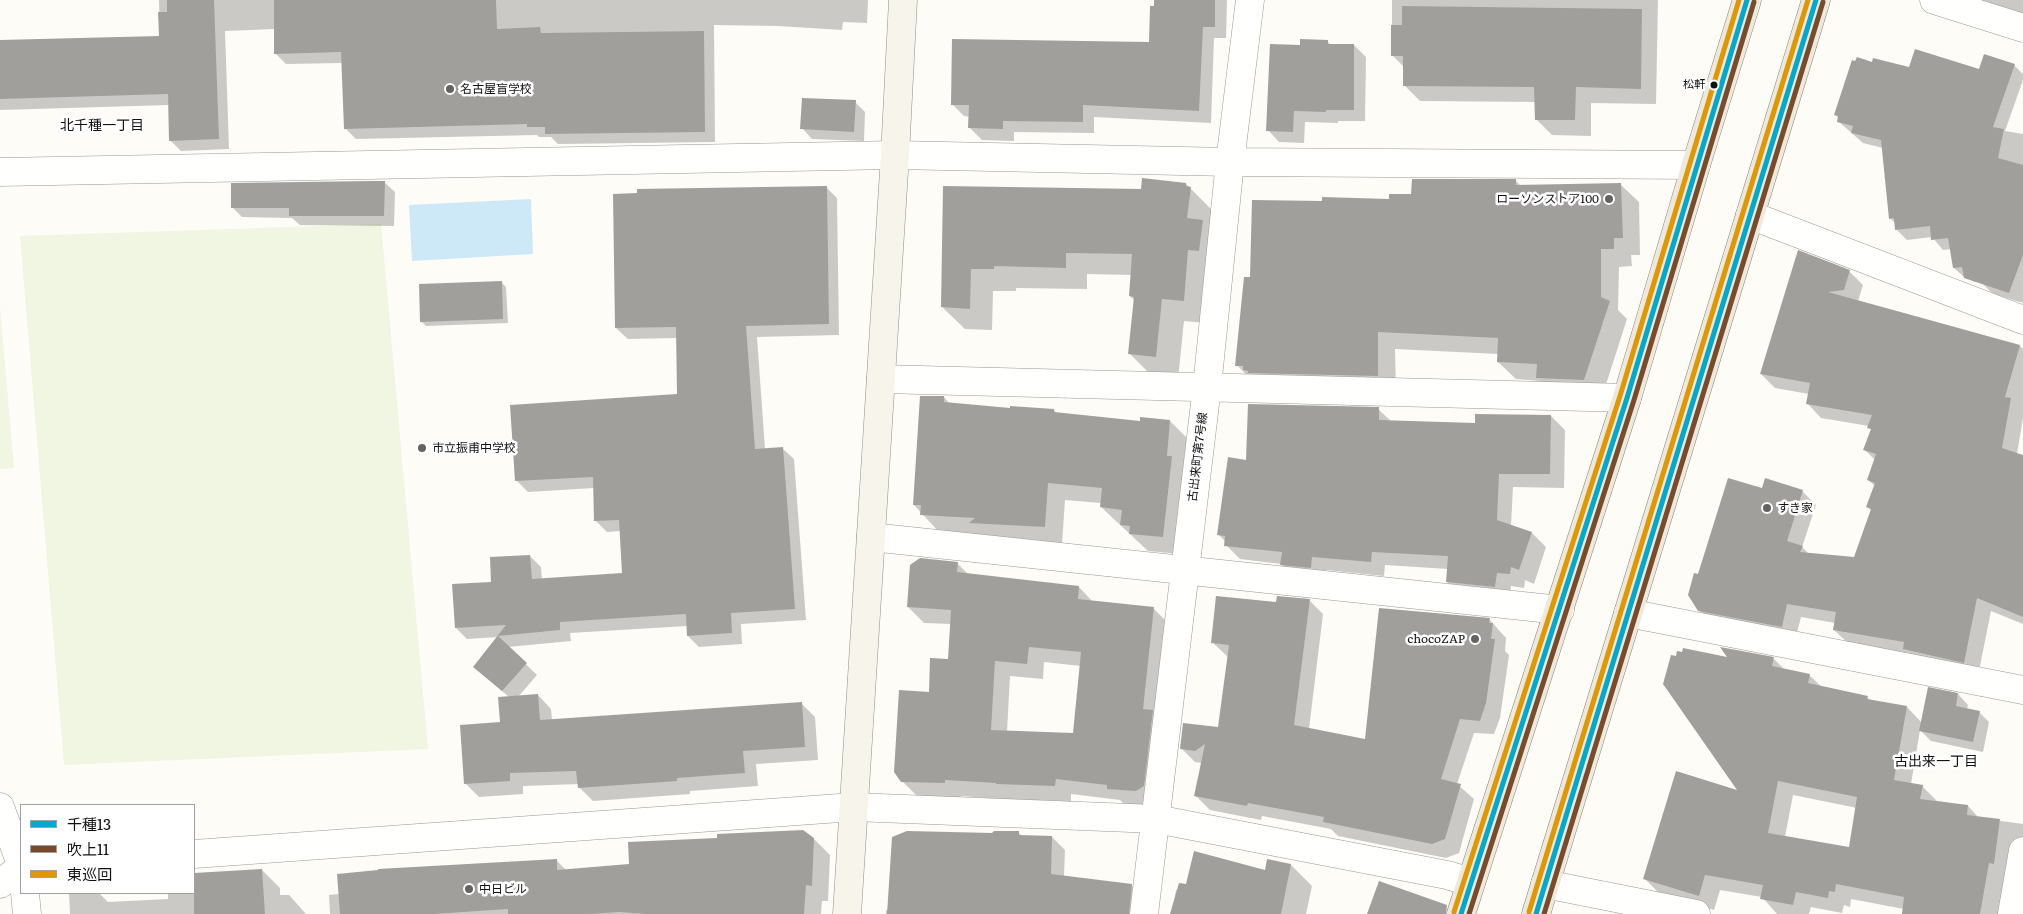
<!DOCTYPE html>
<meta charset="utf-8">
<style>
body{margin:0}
#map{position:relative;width:2023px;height:914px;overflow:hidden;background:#fdfcf7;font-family:Literata,"Noto Sans JP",serif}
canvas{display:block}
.legend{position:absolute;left:20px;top:804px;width:175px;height:90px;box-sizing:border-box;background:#fff;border:1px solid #a0a0a0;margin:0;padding:6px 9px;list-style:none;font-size:15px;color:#111}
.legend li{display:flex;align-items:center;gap:10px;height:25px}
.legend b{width:25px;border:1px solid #a0a0a0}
</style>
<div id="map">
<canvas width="2023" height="914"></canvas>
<ul class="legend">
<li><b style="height:6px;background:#00a9ce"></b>千種13</li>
<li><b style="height:6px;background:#7a4b2a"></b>吹上11</li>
<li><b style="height:6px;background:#e09702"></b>東巡回</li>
</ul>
</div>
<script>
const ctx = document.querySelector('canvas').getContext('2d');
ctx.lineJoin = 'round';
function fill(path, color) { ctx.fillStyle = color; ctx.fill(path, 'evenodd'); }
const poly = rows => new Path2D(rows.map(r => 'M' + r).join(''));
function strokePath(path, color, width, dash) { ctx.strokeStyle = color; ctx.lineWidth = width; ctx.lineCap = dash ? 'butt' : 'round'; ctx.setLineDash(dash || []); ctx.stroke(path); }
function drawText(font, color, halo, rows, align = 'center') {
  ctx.font = font + ' Literata,"Noto Sans JP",serif'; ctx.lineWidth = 5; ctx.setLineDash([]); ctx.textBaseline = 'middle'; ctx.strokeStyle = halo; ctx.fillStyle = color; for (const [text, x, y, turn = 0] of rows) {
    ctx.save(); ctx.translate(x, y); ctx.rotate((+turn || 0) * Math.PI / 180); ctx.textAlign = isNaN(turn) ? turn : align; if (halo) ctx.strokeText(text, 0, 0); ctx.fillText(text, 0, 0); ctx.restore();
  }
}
const pitch = poly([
 [381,224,428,749,64,765,20,236],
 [0,307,14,468,0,469]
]);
const water = poly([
 [531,199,533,254,412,261,409,205]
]);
const shadow = poly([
 [159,0,868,0,867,23,843,22,842,30,778,26,714,25,715,142,558,144,551,137,539,137,537,135,356,139,345,128,343,63,286,64,275,53,275,29,225,31,229,149,181,151,170,140,169,105,0,110,0,42,160,37],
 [1155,0,1227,0,1226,38,1214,38,1211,123,1094,117,1094,133,1014,132,1014,141,982,140,970,128,970,117,964,116,952,104,1150,43],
 [1392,0,1658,0,1656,104,1591,103,1591,136,1552,135,1536,119,1536,102,1420,101,1404,85,1405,68,1392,55],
 [1949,0,2023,0,2023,22],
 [1328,42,1331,45,1354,45,1366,57,1365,121,1338,121,1338,123,1305,122,1304,143,1279,142,1268,130,1302,47],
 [1873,63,1910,69,1980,70,2014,65,2023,74,2023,80,2005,131,2023,134,2023,303,1993,294,1982,283,1983,281,1974,282,1969,277,1965,278,1954,268,1951,249,1943,250,1932,237,1907,240,1897,230,1896,224,1890,218,1883,148,1863,143,1838,121,1839,118,1835,115],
 [855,102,865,112,864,141,812,139,802,128],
 [1516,181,1521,186,1621,185,1639,202,1640,255,1631,255,1632,266,1619,267,1618,310,1627,319,1602,397,1555,396,1540,381,1516,379,1498,362,1498,354,1395,349,1396,393,1254,383,1237,365,1251,278,1323,202,1390,200],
 [384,182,395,192,394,226,300,225,292,218,242,217,232,207],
 [1186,184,1213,211,1206,323,1184,321,1178,379,1152,376,1130,354,1135,301,1130,296,1132,275,1087,274,1087,289,1016,288,1016,291,993,291,992,330,965,329,942,307,944,187,1142,191],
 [826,187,837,198,839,335,757,337,765,449,782,448,794,459,806,620,741,624,742,644,699,647,688,636,687,626,570,633,571,641,508,647,537,675,518,697,538,695,551,709,552,720,801,703,815,717,818,760,756,764,758,786,690,791,690,794,593,801,579,787,579,784,523,786,523,794,479,797,465,783,501,724,509,697,474,667,498,637,467,639,456,628,493,583,530,556,541,567,542,580,624,574,621,531,607,532,596,521,594,488,528,492,517,481,512,406,679,396,678,338,628,339,616,328],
 [1799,252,1849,271,1863,285,1858,301,2020,346,2023,349,2023,418,2017,454,2023,456,2023,624,1991,611,1978,676,1918,663,1908,653,1848,643,1834,630,1835,623,1801,617,1795,640,1713,624,1699,610,1699,576,1763,490,1802,491,1816,505,1802,547,1809,554,1855,558,1872,511,1868,507,1875,486,1868,480,1875,460,1865,450,1872,430,1869,426,1821,418,1808,404,1809,394,1775,388,1761,374],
 [501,282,506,287,508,323,426,326,421,321],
 [944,397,950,404,1011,409,1054,410,1057,414,1141,422,1170,421,1188,439,1180,554,1148,551,1101,507,1101,503,1065,500,1062,544,988,540,983,535,939,532,914,505],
 [1378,409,1392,422,1476,424,1551,416,1565,430,1564,488,1513,487,1511,526,1532,533,1546,547,1534,584,1525,580,1524,588,1511,586,1509,601,1461,596,1447,582,1448,569,1385,565,1384,576,1326,570,1325,581,1296,578,1281,564,1240,559,1226,545,1226,542,1219,535,1247,461],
 [957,563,969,575,1079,587,1093,602,1153,608,1169,624,1153,807,1124,804,1120,800,1071,794,1071,801,1013,800,961,796,960,798,918,797,902,781,930,693,949,660,951,624,924,623,908,607],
 [1044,662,1081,666,1074,734,1007,732,1010,676,1043,679],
 [1309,600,1323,614,1309,729,1366,740,1489,619,1506,638,1505,651,1509,655,1500,718,1494,734,1474,733,1457,784,1474,799,1459,853,1446,858,1338,836,1331,829,1262,816,1261,820,1210,810,1196,796,1202,763,1195,762,1181,748,1219,729,1228,657,1212,642,1277,603],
 [1729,659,1774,659,1785,670,1809,675,1822,687,1867,697,1871,701,1907,707,1922,723,1929,689,1958,694,1968,705,1967,709,1979,712,1989,722,1983,752,1931,741,1920,730,1911,784,1922,786,1937,801,1968,806,1979,818,2023,824,2023,862,2014,914,1903,914,1904,909,1851,899,1850,907,1844,905,1842,913,1811,907,1809,914,1777,914,1762,897,1720,890,1714,910,1660,894,1645,879,1740,792],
 [1793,795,1857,808,1850,849,1785,837],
 [1019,833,1022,836,1052,837,1065,850,1064,876,1131,885,1144,898,1142,914,886,914,886,910,888,910,992,834],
 [814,839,830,855,828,901,822,901,821,914,330,914,329,895,339,894,556,860,566,870,631,865],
 [1268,860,1291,865,1312,886,1306,914,1172,914,1176,890,1187,886,1266,872],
 [262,870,280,888,280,895,289,895,306,914,70,914,69,893,99,893,108,902,168,899,168,893,194,893,194,874]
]);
const building = poly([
 [167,0,214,0,219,139,169,141,168,94,0,99,0,40,159,36,158,12,167,12],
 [274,0,496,0,497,29,540,27,541,33,704,31,705,132,545,134,545,127,527,127,527,124,344,129,341,52,274,54],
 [1154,0,1215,0,1215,27,1203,27,1199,111,1083,105,1083,122,1003,121,1003,129,968,128,969,105,951,105,952,39,1149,42,1150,6,1154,6],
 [1402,6,1642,9,1641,89,1576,87,1575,120,1535,120,1534,87,1403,86,1403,56,1391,56,1391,25,1402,25],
 [1300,39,1328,40,1328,44,1354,44,1354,110,1326,110,1326,112,1294,111,1293,132,1266,131,1270,44,1300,45],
 [1915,49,1979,69,1984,54,2015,64,1993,127,2004,129,1998,158,2023,165,2023,255,2009,293,1964,278,1962,267,1953,268,1948,238,1931,240,1930,226,1895,230,1894,218,1889,219,1881,140,1851,133,1853,126,1837,122,1838,116,1834,115,1852,60,1855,61,1857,57,1872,62,1873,58,1909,67],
 [802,98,856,100,854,132,800,129],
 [1142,178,1186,183,1186,186,1191,187,1187,218,1203,220,1199,251,1188,250,1184,301,1162,299,1156,357,1128,354,1134,297,1129,296,1132,254,1066,253,1066,268,994,266,994,269,971,269,970,309,941,307,943,186,1141,189],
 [1412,179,1516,179,1516,185,1621,183,1623,238,1614,238,1614,249,1601,249,1601,297,1610,301,1584,380,1536,378,1537,364,1497,362,1498,338,1378,332,1378,376,1248,373,1248,371,1243,370,1243,366,1235,366,1244,277,1250,277,1252,200,1322,201,1322,197,1389,199,1389,194,1411,194],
 [372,181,385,181,384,216,289,216,289,208,231,208,231,183],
 [827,186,829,324,746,326,755,449,783,447,795,609,731,613,732,633,687,636,686,614,560,622,560,630,498,636,527,663,502,691,473,667,506,625,455,628,452,584,491,582,490,557,530,555,532,579,622,573,619,520,594,521,593,477,515,481,510,405,677,394,676,327,615,328,613,194,637,193,637,189],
 [1798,250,1850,270,1844,290,1828,292,2020,345,2005,397,2011,398,2002,448,2023,455,2023,617,1977,598,1964,663,1903,649,1904,642,1833,630,1836,612,1787,604,1782,627,1698,611,1688,595,1694,573,1698,574,1728,478,1762,488,1765,478,1803,490,1787,541,1803,546,1800,552,1854,557,1871,509,1866,507,1875,483,1867,480,1876,454,1863,450,1871,429,1867,428,1872,415,1806,404,1810,383,1760,374],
 [502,281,503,319,420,322,419,284],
 [920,396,944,396,944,402,1010,408,1010,406,1054,409,1054,412,1140,421,1140,417,1170,420,1167,456,1172,456,1163,537,1129,534,1130,526,1120,525,1122,510,1100,507,1102,488,1048,483,1045,527,969,523,975,518,920,515,921,505,913,505],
 [1248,404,1379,407,1379,420,1475,423,1475,414,1551,415,1550,474,1499,474,1497,520,1532,532,1519,570,1511,567,1510,574,1497,573,1495,587,1446,582,1448,556,1372,552,1371,562,1312,557,1311,568,1280,565,1282,552,1224,546,1225,536,1217,535,1228,457,1246,460],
 [920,558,958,562,957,572,1079,586,1078,599,1154,607,1143,709,1153,710,1144,786,1136,791,1107,789,1107,785,1056,779,1055,786,996,784,996,783,945,780,945,783,901,782,894,772,899,690,929,692,930,658,948,659,951,610,907,607,910,565],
 [1029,647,1081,652,1073,733,991,730,995,661,1027,664],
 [1216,596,1276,602,1277,596,1310,599,1294,725,1365,739,1379,608,1490,618,1489,623,1493,623,1491,639,1495,639,1486,703,1480,721,1460,719,1441,779,1461,784,1445,839,1432,844,1323,822,1324,817,1248,803,1247,806,1194,796,1205,744,1195,751,1180,749,1183,723,1218,727,1229,645,1211,643],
 [1720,647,1774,657,1772,666,1810,674,1808,683,1868,696,1867,699,1907,706,1894,780,1923,785,1920,799,1968,805,1967,815,2000,819,1994,864,1989,863,1980,914,1902,914,1904,897,1836,884,1835,892,1829,891,1828,898,1796,892,1793,905,1760,899,1763,885,1705,875,1699,896,1643,879,1676,771,1737,790,1663,684,1671,655,1676,656,1677,651,1682,652,1683,648,1727,657],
 [1778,781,1857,797,1849,847,1768,833],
 [1928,687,1958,693,1956,706,1980,711,1973,742,1919,731],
 [538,694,540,720,802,702,805,747,743,751,745,773,677,778,677,781,578,788,576,771,510,773,510,781,464,784,460,725,500,722,498,697],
 [803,830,814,838,812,886,806,885,804,914,646,914,619,912,591,914,508,914,508,909,434,914,340,914,337,874,378,870,378,869,557,859,557,870,629,864,628,842,717,838,717,834],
 [907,831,992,833,994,831,1019,831,1019,835,1052,836,1051,874,1132,884,1129,914,887,914,892,837],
 [1194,851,1265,870,1267,859,1291,864,1281,914,1170,914,1179,883,1186,884],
 [262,869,265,914,194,914,194,873],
 [1379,881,1447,905,1446,914,1367,914]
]);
const street = poly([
 [1934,0,2023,28],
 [0,172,895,155,1230,162,1696,165],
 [1750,215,2023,320],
 [881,379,1627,398],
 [871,537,1560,610],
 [1628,613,2023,690],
 [0,807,21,864],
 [194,854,854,807,1156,819,1447,875,1471,882],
 [0,884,21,867],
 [1545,884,1696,914],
 [25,893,27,914],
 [1144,914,1207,387,1230,162,1250,0],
 [2012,914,2023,851]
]);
const secondary = poly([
 [847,914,895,155,903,0]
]);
const primary = poly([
 [1461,914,1627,398,1696,165,1747,0],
 [1536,914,1816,0]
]);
const bus1 = poly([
 [1461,914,1627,398,1747,0],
 [1536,914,1816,0]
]);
const bus2 = poly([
 [1469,914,1634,400,1754,2],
 [1544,914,1823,2]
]);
const bus3 = poly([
 [1454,912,1620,396,1739,0],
 [1529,912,1808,0]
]);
const markers = [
 [1714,85,4.5,"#111"],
 [450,89,5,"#646362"],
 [1609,199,5,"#646362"],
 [422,448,5,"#646362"],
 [1767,508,5,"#646362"],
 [1475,639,5,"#646362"],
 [469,889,5,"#646362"]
];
const busNames = [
 ["松軒",1705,85]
];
const poiNames = [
 ["名古屋盲学校",460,89],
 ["ローソンストア100",1599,199,"right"],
 ["市立振甫中学校",432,448],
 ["すき家",1777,508],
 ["chocoZAP",1465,639,"right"],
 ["中日ビル",479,889]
];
const streetNames = [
 ["古出来町第7号線",1198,457,-83]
];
const neighbourhoodNames = [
 ["北千種一丁目",102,126],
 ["古出来一丁目",1936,762]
];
fill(pitch, '#f0f6e1');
fill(water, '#cde8f7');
fill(shadow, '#0003');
fill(building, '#a19f9c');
strokePath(street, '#979795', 29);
strokePath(secondary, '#8e8d8b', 29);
strokePath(primary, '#858482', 29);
strokePath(street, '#fffffe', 28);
strokePath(secondary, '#f6f4eb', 28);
strokePath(primary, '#ede9dc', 28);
strokePath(bus1, '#00a9ce', 5);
strokePath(bus2, '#7a4b2a', 5);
strokePath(bus3, '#e09702', 5);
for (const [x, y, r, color] of markers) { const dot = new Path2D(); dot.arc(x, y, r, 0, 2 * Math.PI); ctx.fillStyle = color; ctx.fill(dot); strokePath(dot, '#fff', 2); }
drawText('11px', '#111', '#fff', busNames, 'right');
drawText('12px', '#111', '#fff', poiNames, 'left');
drawText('12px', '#111', '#fff', streetNames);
drawText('14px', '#111', '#fff', neighbourhoodNames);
</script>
